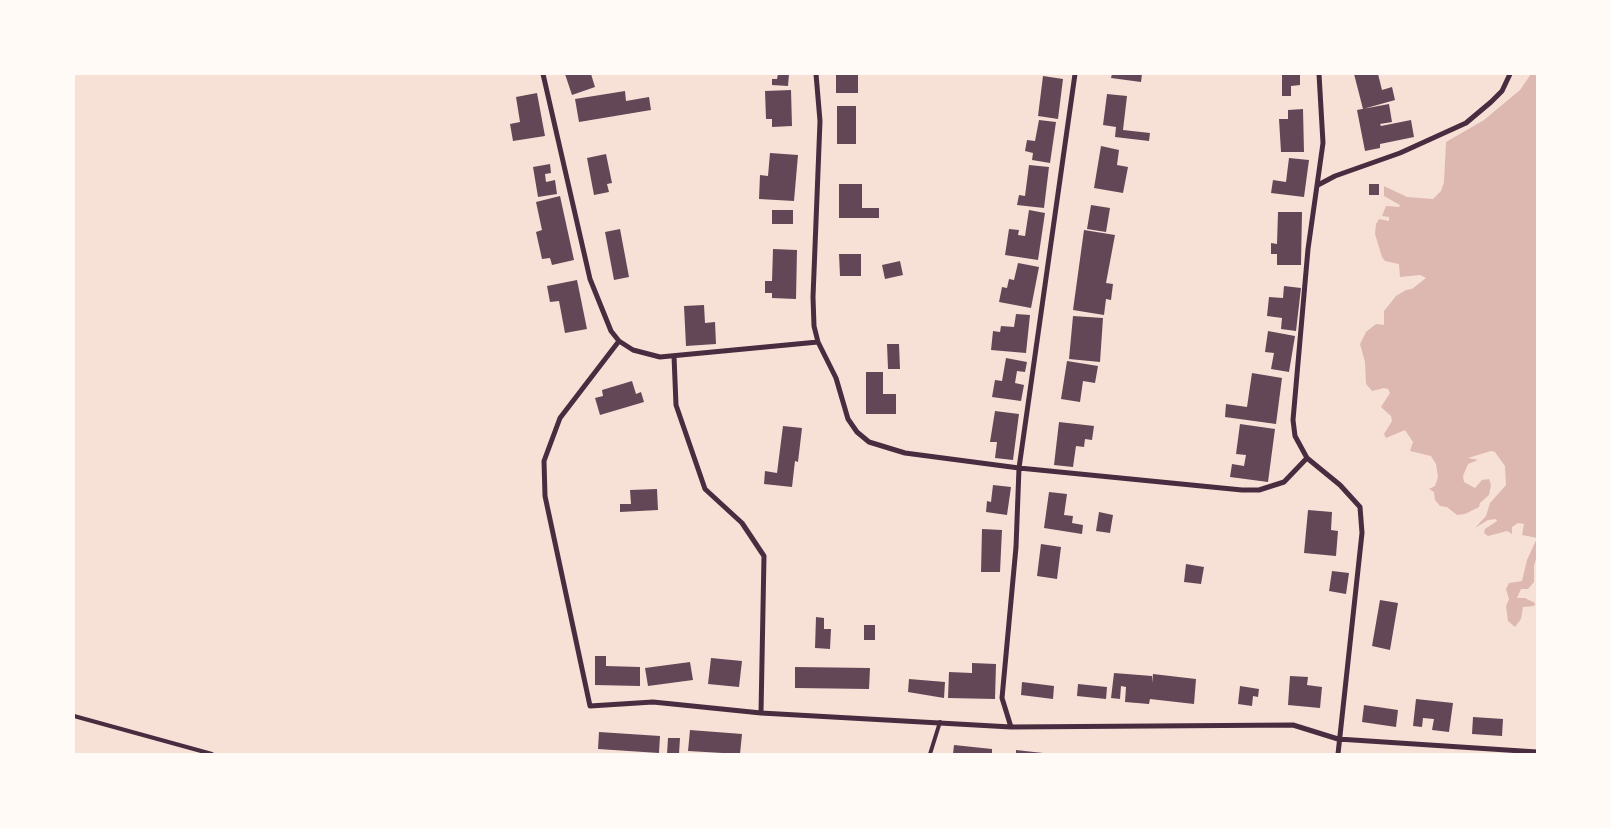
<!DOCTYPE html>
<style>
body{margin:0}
#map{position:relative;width:1611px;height:828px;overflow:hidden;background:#f7e1d7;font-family:Lato,sans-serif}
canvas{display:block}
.frame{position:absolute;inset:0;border:75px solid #fffaf5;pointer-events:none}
</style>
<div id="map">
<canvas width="1611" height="828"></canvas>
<div class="frame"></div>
</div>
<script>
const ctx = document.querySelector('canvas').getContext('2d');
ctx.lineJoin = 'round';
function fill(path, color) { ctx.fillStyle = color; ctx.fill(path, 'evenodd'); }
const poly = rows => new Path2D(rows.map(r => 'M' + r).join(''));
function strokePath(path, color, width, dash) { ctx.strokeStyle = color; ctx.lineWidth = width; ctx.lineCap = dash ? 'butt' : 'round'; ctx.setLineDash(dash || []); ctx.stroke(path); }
const water = poly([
 [1531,74,1537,74,1537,556,1534,566,1534,582,1528,589,1521,589,1517,598,1525,598,1535,603,1534,606,1523,607,1521,619,1515,627,1508,621,1506,606,1509,599,1506,589,1509,583,1522,581,1527,560,1537,538,1522,535,1524,524,1518,523,1512,527,1512,534,1507,531,1488,536,1484,533,1485,529,1497,521,1496,519,1488,520,1475,528,1486,516,1490,503,1506,485,1505,466,1495,452,1491,451,1468,458,1478,460,1468,464,1463,476,1464,482,1475,488,1482,480,1489,479,1491,485,1489,495,1480,503,1479,507,1465,514,1457,515,1447,507,1440,506,1435,500,1434,492,1429,489,1435,486,1438,477,1436,464,1431,456,1410,451,1413,442,1405,430,1386,438,1384,434,1392,421,1391,416,1381,407,1390,393,1388,389,1384,388,1372,391,1366,384,1365,362,1360,344,1366,332,1376,324,1384,325,1384,311,1396,296,1406,290,1412,289,1426,278,1420,275,1400,277,1399,264,1385,261,1382,257,1375,234,1376,224,1379,219,1389,221,1389,217,1382,216,1386,206,1399,207,1400,205,1384,196,1384,186,1407,197,1433,199,1441,191,1444,182,1446,142,1484,120,1520,90]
]);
const building = poly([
 [565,74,591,74,595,87,572,95],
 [778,74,789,74,788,86,772,85,772,79,777,79],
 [836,74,858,74,858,93,836,93],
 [1112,74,1142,74,1141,82,1111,78],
 [1282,74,1300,74,1300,85,1291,86,1291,96,1282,96],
 [1354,74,1378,74,1382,90,1392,87,1395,100,1363,109],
 [1043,76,1063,79,1058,119,1038,116],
 [791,90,792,126,772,127,772,119,766,119,765,91],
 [625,91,626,101,649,97,651,110,579,122,575,99],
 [537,93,545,136,513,141,510,124,520,122,516,97],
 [1107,94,1127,96,1123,130,1150,133,1149,141,1115,137,1116,127,1103,125],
 [1389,104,1392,122,1380,124,1381,126,1411,120,1414,137,1380,144,1380,148,1365,151,1357,110],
 [837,106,856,106,856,144,837,144],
 [1303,109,1304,152,1281,152,1279,119,1288,119,1288,110],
 [1039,120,1056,122,1050,163,1032,160,1033,153,1025,151,1027,140,1035,141],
 [1101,146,1119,150,1117,165,1128,167,1123,193,1094,188],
 [770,153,798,155,794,201,759,199,760,175,768,176],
 [606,154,612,183,607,184,609,192,594,195,587,158],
 [1289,158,1309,160,1304,197,1271,193,1273,180,1286,182],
 [550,164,551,173,545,174,546,182,555,180,557,194,538,197,533,167],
 [1029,165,1049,167,1044,208,1017,205,1019,195,1025,196],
 [839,184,862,184,862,208,879,208,879,218,839,218],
 [1369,184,1379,184,1379,195,1369,195],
 [560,196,574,260,552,265,550,258,542,259,536,232,542,230,536,202],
 [1091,205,1110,208,1106,232,1087,229],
 [772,210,793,210,793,224,772,224],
 [1029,210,1045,213,1038,260,1005,255,1009,229,1019,230,1018,235,1025,236],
 [1278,212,1302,212,1301,265,1277,265,1277,254,1271,254,1271,243,1277,244],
 [620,229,629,277,614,280,605,232],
 [1084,230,1115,235,1106,283,1113,284,1111,300,1106,299,1104,315,1073,310],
 [773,249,797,250,796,299,772,298,772,293,765,293,765,281,772,281],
 [839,254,861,254,861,276,840,276],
 [900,261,903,275,885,279,882,265],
 [1018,263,1039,267,1031,308,999,302,1002,287,1007,288,1009,279,1014,280],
 [577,280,587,329,565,333,559,301,550,302,547,286],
 [1284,286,1301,288,1296,331,1281,329,1282,318,1267,316,1269,297,1283,298],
 [704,305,705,323,715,322,716,344,686,346,684,306],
 [1016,314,1030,315,1026,353,991,350,993,331,1000,332,1001,326,1014,327],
 [1073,316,1103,318,1100,362,1069,359],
 [1268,331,1295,336,1289,372,1271,369,1274,353,1265,352],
 [887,344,899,344,900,369,888,369],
 [1006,358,1027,362,1025,372,1017,371,1015,383,1024,385,1021,401,992,397,995,380,1002,381],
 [1067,361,1098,366,1095,383,1083,381,1080,402,1061,399],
 [866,372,883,372,883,394,896,394,896,414,866,414],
 [1252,373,1282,378,1276,424,1225,417,1226,404,1247,407],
 [632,381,636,394,641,392,644,402,600,415,595,398,603,396,602,390],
 [995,411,1019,414,1013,460,995,458,997,442,990,442],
 [1059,422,1094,426,1092,440,1085,439,1084,447,1076,446,1073,467,1054,465],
 [1240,424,1275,429,1268,482,1230,477,1232,464,1244,466,1246,455,1236,454],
 [783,426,802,428,798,462,795,461,792,487,764,484,765,471,777,473],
 [993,485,1011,487,1007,515,986,512,987,501,991,502],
 [657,489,658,510,620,512,620,504,631,504,630,490],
 [1049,492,1067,494,1064,515,1073,516,1072,523,1083,525,1082,534,1044,528],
 [1308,510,1332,512,1331,530,1338,531,1336,556,1304,553],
 [1099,512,1113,515,1110,533,1096,531],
 [982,529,1002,530,1000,572,981,572],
 [1041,544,1061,547,1057,579,1037,576],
 [1186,564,1204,567,1201,584,1184,582],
 [1332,571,1349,573,1346,594,1329,591],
 [1380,600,1398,603,1390,650,1372,646],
 [816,617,824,618,824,629,831,629,830,649,815,648],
 [864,625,875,625,875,640,864,640],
 [595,656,606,656,606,666,640,667,640,686,595,685],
 [711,658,742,661,739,687,708,684],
 [690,662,693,680,648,686,645,668],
 [972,663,996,664,995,699,948,698,949,672,972,673],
 [795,667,870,668,869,689,795,688],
 [1114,673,1152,676,1152,683,1153,674,1196,679,1194,704,1150,699,1149,704,1125,702,1126,687,1121,686,1120,699,1111,698],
 [1290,676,1308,677,1307,685,1322,687,1320,708,1288,705],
 [909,679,945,682,944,698,908,692],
 [1022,682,1054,686,1053,699,1021,695],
 [1078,684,1107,687,1106,699,1077,696],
 [1240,686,1259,689,1258,697,1253,696,1252,706,1238,704],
 [1416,699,1453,703,1449,732,1432,730,1434,719,1423,718,1422,727,1413,726],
 [1364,705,1398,710,1396,727,1362,722],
 [1473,717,1503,719,1502,736,1472,734],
 [690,730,742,734,740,754,688,751],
 [599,732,660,736,659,753,598,749],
 [668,738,680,738,679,754,667,754],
 [954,745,992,749,992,754,953,754],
 [1016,750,1043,753,1043,754,1016,754]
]);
const service = poly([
 [74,716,212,754],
 [930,754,940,722]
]);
const minor = poly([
 [543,74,590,279,611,331,619,341,633,350,660,357,818,342],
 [816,74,820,121,813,297,814,326,818,342,836,378,848,419,857,432,869,442,905,453,1019,468,1242,490,1259,490,1284,482,1307,458],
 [1319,74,1323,143,1308,249,1293,420,1295,436,1307,458,1340,485,1360,507,1362,533,1338,754],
 [1318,185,1335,176,1400,153,1466,123,1491,102,1502,91,1510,74],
 [619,341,560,418,544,461,545,496,590,706,653,702,761,713,1011,727,1293,725,1338,739,1537,752],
 [674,356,676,405,705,489,742,523,764,556,761,713],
 [1011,727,1002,698,1016,547,1019,468,1075,74]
]);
fill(water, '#dcb8b0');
fill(building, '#644757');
strokePath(service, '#4a2c40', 4);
strokePath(minor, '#4a2c40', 5);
</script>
